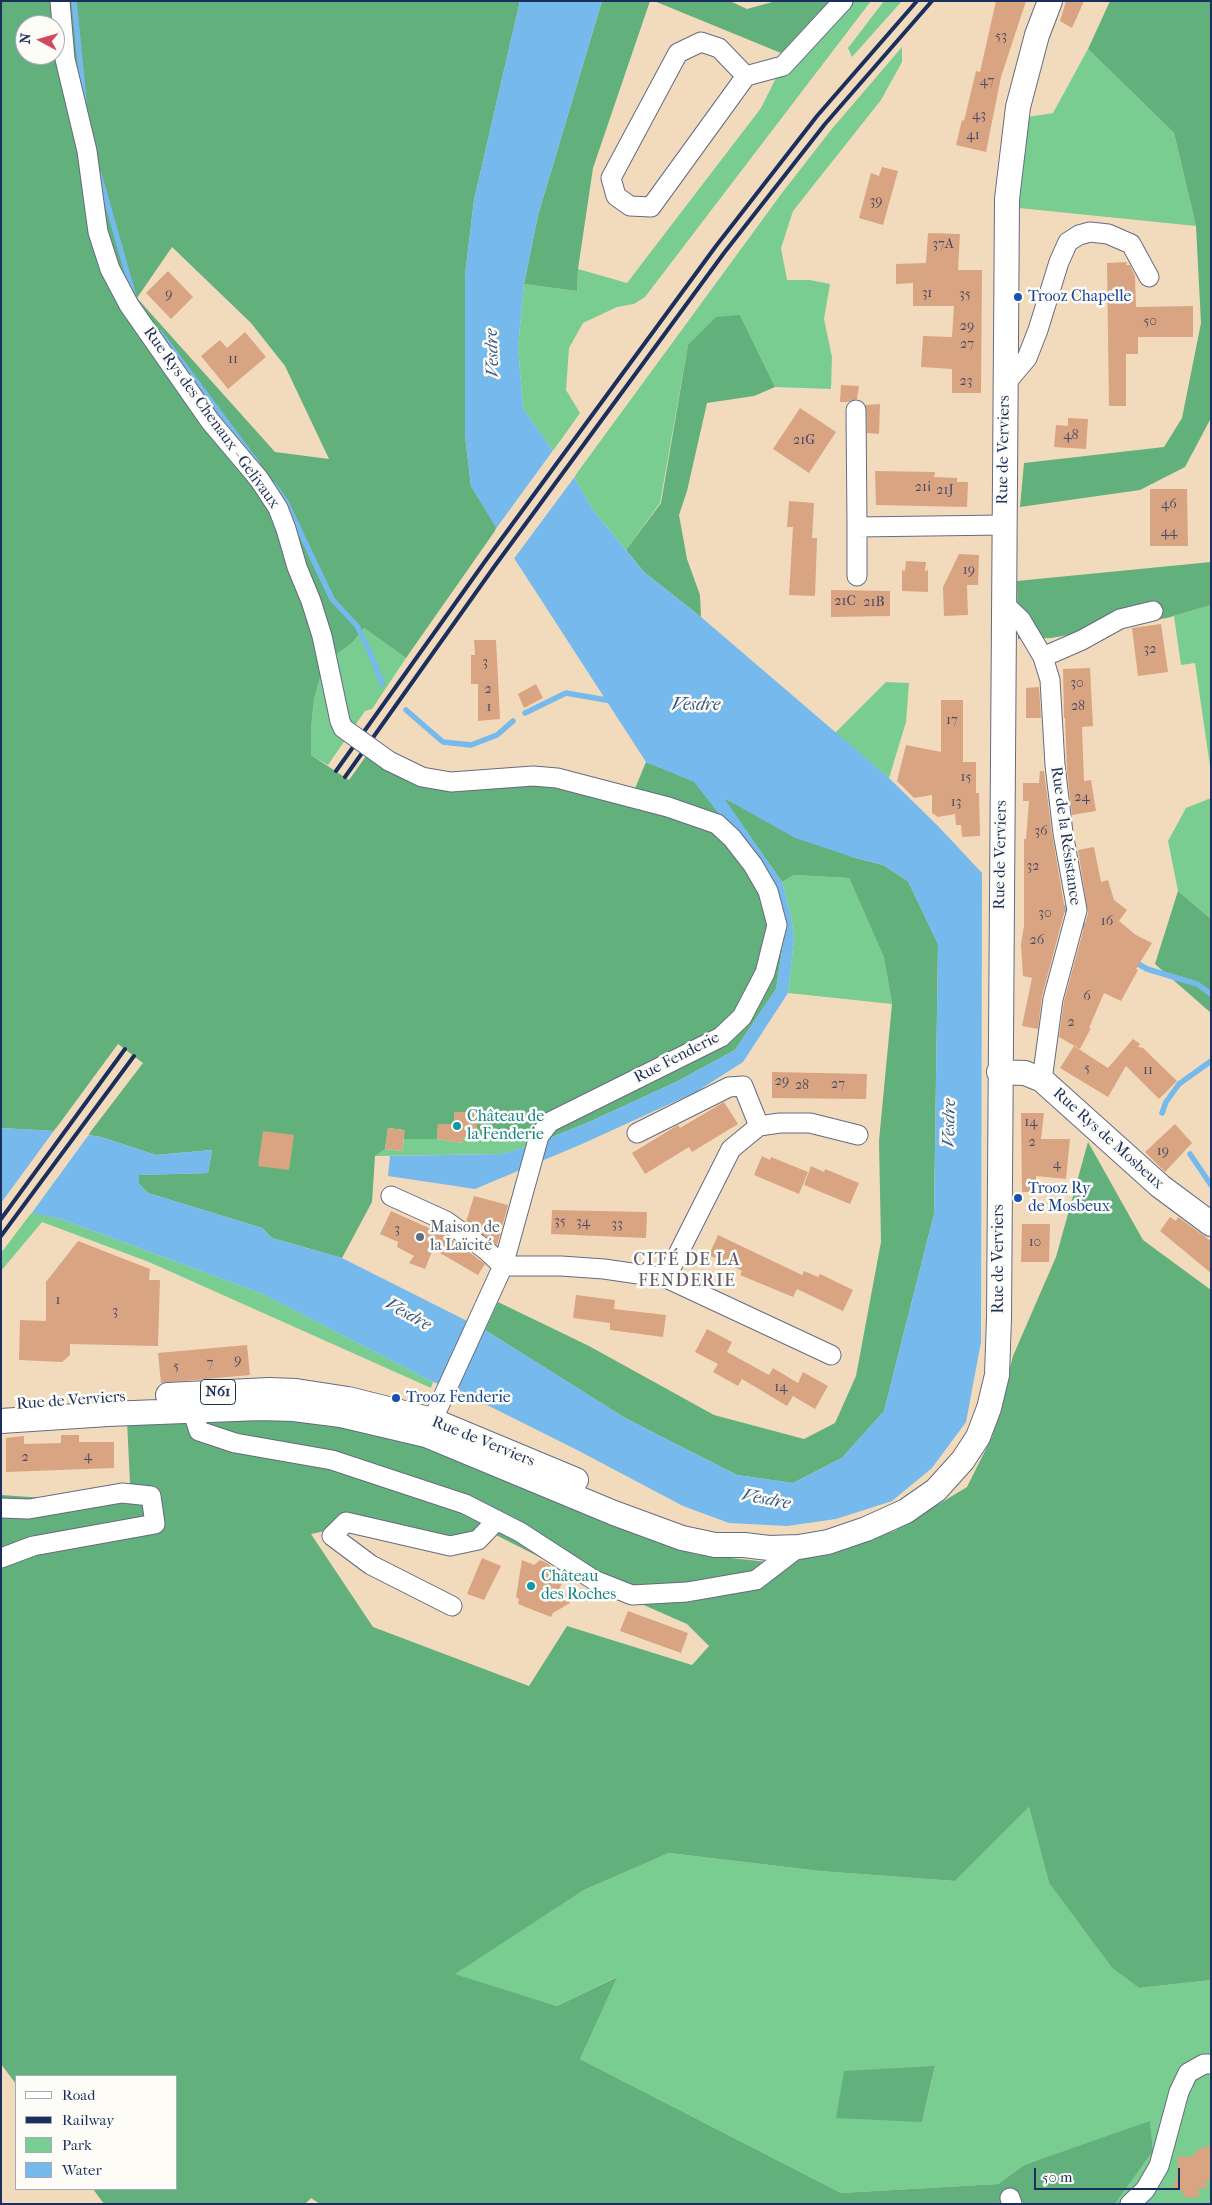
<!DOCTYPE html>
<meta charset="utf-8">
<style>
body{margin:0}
#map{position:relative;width:1212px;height:2205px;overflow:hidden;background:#f2dbbc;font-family:"IM FELL French Canon",serif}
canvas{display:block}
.frame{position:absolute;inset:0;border:2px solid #1b2f5e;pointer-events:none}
.legend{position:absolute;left:15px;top:2075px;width:162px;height:115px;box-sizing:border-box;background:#fdfcf7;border:1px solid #a3aaba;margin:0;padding:6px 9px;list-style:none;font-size:15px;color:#1b2f5e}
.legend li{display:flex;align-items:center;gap:10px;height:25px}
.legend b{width:25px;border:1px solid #a3aaba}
.north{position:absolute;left:15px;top:15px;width:50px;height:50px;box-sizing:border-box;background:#fdfcf7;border:1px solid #a3aaba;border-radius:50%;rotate:276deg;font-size:14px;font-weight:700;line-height:20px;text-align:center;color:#1b2f5e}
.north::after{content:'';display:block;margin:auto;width:18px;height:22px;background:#d1495b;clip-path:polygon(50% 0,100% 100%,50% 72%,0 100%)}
.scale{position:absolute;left:1034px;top:2168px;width:146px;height:22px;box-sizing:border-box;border:2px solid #1b2f5e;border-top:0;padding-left:6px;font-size:15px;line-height:18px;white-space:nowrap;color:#1b2f5e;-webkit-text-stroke:4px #fdfcf7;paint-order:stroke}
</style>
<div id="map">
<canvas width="1212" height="2205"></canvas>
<div class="frame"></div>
<ul class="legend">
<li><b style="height:6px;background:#fff"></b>Road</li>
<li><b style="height:6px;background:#1b2f5e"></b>Railway</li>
<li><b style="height:14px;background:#79cd91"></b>Park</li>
<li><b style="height:14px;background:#76b9ec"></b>Water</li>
</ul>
<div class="north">N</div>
<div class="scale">50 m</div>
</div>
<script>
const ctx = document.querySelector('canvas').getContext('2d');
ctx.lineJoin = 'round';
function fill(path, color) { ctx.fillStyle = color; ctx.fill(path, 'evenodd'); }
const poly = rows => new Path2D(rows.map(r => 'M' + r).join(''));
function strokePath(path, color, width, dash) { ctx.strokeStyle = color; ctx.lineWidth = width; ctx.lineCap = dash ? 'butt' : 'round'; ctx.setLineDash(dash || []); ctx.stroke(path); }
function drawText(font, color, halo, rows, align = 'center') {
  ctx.font = font + ' "IM FELL French Canon",serif'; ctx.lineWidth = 5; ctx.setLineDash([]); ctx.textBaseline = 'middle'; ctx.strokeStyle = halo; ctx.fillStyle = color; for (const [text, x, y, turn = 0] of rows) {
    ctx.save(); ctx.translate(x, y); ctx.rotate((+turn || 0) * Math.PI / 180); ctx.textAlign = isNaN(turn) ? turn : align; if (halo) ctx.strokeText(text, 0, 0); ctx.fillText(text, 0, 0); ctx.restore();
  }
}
const green = poly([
 [853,1,871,1,645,297,634,304,617,307,583,323,569,348,566,390,580,413,553,451,523,408,518,347,524,284,577,291,578,269,627,283,761,108,778,74,789,73],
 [884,1,902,1,852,57,848,48],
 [902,47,902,62,881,100,793,211,781,248,787,280,810,280,830,284,824,319,832,357,831,389,775,387,740,315,688,345,660,503,626,550,593,510,574,477,782,193,831,130],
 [1088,49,1174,133,1196,226,1019,208,1028,117,1053,113],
 [1211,605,1211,773,1195,663,1181,665,1174,616],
 [364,628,406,658,372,709,365,711,328,765,311,755,311,729,314,699,321,674,334,656,352,643],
 [886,682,909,683,906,722,889,778,835,733],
 [1211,798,1211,919,1178,891,1168,841,1186,808],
 [794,875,849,878,884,956,892,1004,788,993,794,939,791,915,782,882],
 [530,1136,532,1145,502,1154,375,1156,385,1149,402,1151,404,1139,437,1139,463,1143,463,1137],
 [32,1212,61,1219,263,1294,433,1382,431,1388,149,1262,42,1222,1,1271,1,1253],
 [1029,1807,1049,1883,1112,1968,1139,1988,1211,1980,1211,2204,1115,2204,1153,2151,1150,2122,1024,2165,998,2184,841,2193,580,2059,616,1977,557,2006,454,1974,584,1890,669,1853,820,1871,955,1881],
 [935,2067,922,2122,844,2072]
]);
const forest = poly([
 [1,1,520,1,474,200,465,275,465,435,471,486,497,528,406,658,364,628,352,643,334,656,321,674,314,699,311,729,311,755,349,780,376,742,424,773,634,791,646,762,694,781,774,884,782,913,784,938,776,989,735,1050,676,1082,589,1122,532,1145,529,1136,474,1137,474,1129,454,1112,454,1124,438,1124,437,1139,404,1139,404,1130,388,1128,385,1149,375,1156,372,1202,342,1258,272,1238,262,1228,148,1193,139,1184,138,1175,208,1173,212,1150,156,1155,101,1137,88,1135,143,1063,118,1044,54,1131,1,1128],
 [25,25,55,25,55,55,25,55],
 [172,247,251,323,285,366,329,459,275,452,137,298],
 [602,1,650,1,593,168,578,269,577,291,524,284,538,215],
 [654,1,730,1,747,9,776,1,829,1,781,53],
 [1110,1,1211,1,1211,418,1185,467,1140,490,1020,507,1024,463,1164,447,1182,418,1201,323,1196,226,1174,133,1088,49],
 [740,315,775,387,754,396,707,403,687,491,679,515,687,559,700,595,701,617,644,572,626,550,661,503,688,345,716,317],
 [1211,562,1211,605,1167,618,1051,638,1018,639,1017,581],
 [723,798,852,857,883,865,908,881,938,944,934,1214,884,1411,842,1458,793,1483,737,1475,625,1418,485,1330,498,1302,589,1346,714,1415,804,1439,835,1423,856,1376,881,1242,879,1141,892,1004,884,957,849,878,794,875,782,882],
 [1178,891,1211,919,1211,1013,1155,964],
 [1088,1142,1143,1240,1211,1290,1211,1980,1139,1988,1112,1968,1049,1883,1029,1807,955,1881,820,1871,669,1853,584,1890,455,1974,557,2006,617,1977,580,2059,841,2193,998,2184,1024,2165,1150,2121,1153,2151,1115,2204,320,2204,311,2198,305,2204,104,2204,93,2189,176,2189,176,2076,16,2076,16,2084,1,2064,1,1495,131,1504,127,1421,291,1420,414,1439,694,1554,786,1564,894,1531,967,1487,992,1437,1013,1356,1056,1257],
 [368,1522,438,1543,492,1533,573,1574,687,1624,709,1646,692,1665,567,1626,529,1686,373,1627,311,1534],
 [935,2066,922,2122,836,2118,844,2071]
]);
const water = poly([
 [520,1,602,1,538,215,524,284,518,347,523,408,553,451,574,477,593,510,644,572,701,617,889,778,938,826,982,873,981,1342,966,1422,932,1468,892,1501,836,1519,787,1526,729,1523,683,1506,579,1451,457,1390,433,1382,263,1294,61,1219,1,1206,1,1128,54,1131,101,1137,156,1155,212,1150,208,1173,139,1175,139,1184,148,1193,262,1228,272,1238,342,1258,485,1330,625,1418,737,1475,793,1483,842,1458,884,1411,934,1214,938,945,908,881,883,865,852,857,795,838,724,798,782,882,791,915,794,939,788,993,743,1062,696,1092,582,1144,475,1189,388,1176,390,1156,502,1154,532,1145,589,1122,676,1082,735,1050,776,989,784,938,782,913,774,884,694,782,646,762,514,558,471,486,465,435,465,275,474,200]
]);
const pier = poly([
 [554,449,576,475,513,560,495,530],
 [56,1128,90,1133,31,1214,1,1209,1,1203]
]);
const stream = poly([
 [74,1,84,101],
 [99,174,134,297],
 [160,333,257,463],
 [274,485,286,502,332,599,357,626,369,650,382,684],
 [406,710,443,742,471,745,497,735,513,721],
 [525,713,566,693,612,701],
 [1058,903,1089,930],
 [1133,961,1147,969,1197,984,1211,994],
 [1162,1113,1166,1102,1179,1084,1211,1061],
 [1190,1154,1211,1185]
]);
const building = poly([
 [996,1,1026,1,1001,77,986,152,956,145,962,120,964,121,976,71,980,72],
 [1066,1,1084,1,1072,28,1060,21],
 [882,167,898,171,883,225,859,218,871,173,879,176],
 [928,233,960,234,958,270,982,270,981,393,952,393,952,369,921,367,923,336,952,337,954,306,913,306,913,283,896,284,896,264,926,263],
 [1127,262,1126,265,1130,265,1135,276,1136,307,1193,306,1193,337,1138,337,1138,354,1126,354,1126,406,1109,406,1107,263],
 [168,271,193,297,171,319,146,293],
 [245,332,266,357,228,389,201,356,220,340,227,348],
 [841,385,859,386,857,399,848,402,840,402],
 [880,404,879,434,867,433,866,405],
 [800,408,836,432,809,473,773,449],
 [1068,418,1088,419,1086,449,1054,447,1056,425,1068,426],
 [875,471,935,472,934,477,957,478,957,482,968,482,967,507,876,505],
 [1150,489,1187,489,1188,546,1150,546],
 [789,501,814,503,812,538,817,538,815,596,789,595,793,527,787,527],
 [959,554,979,555,978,585,967,585,968,615,944,616,943,587],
 [906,561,926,562,925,571,928,570,928,592,902,591,902,570,905,571],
 [831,590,890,591,890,616,831,617],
 [1161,624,1168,672,1138,676,1132,628],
 [474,640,496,640,500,719,478,721,478,684,471,684,471,655,475,655],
 [1090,668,1093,726,1082,727,1084,781,1091,780,1096,811,1072,815,1067,771,1065,718,1064,718,1063,669],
 [536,684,543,698,524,708,518,694],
 [1039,687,1041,718,1026,718,1026,688],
 [941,700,963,700,963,762,976,762,976,793,979,793,980,836,962,837,961,825,956,825,955,814,938,817,932,813,932,795,914,798,897,781,906,745,941,752],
 [1040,771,1044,771,1052,834,1065,910,1042,996,1038,1029,1022,1026,1032,978,1023,976,1021,944,1024,926,1024,839,1026,839,1029,801,1023,801,1023,783,1039,783],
 [1094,847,1101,882,1108,880,1114,900,1127,910,1119,921,1136,935,1152,943,1136,969,1138,970,1121,1001,1104,993,1089,1028,1091,1028,1080,1049,1059,1037,1064,1001,1088,913,1078,850],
 [1133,1039,1140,1044,1138,1047,1143,1048,1177,1081,1159,1099,1126,1066,1108,1097,1060,1068,1074,1046,1108,1068],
 [772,1072,867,1074,866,1099,772,1098],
 [724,1102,738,1124,692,1152,689,1147,645,1174,632,1153,678,1125,680,1128],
 [454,1112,477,1112,477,1129,474,1129,474,1137,463,1137,463,1143,437,1139,438,1124,454,1124],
 [1021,1113,1044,1113,1041,1139,1070,1139,1066,1179,1036,1176,1037,1192,1022,1192],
 [1175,1124,1192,1143,1165,1172,1145,1152],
 [388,1128,405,1130,402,1151,385,1149],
 [263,1131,294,1135,289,1170,258,1166],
 [762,1156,770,1160,771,1157,808,1172,799,1194,754,1175],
 [811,1166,824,1172,825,1169,859,1183,850,1204,804,1185],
 [474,1196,508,1205,497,1245,466,1222],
 [552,1210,647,1212,646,1238,551,1234],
 [391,1211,449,1237,485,1264,478,1275,433,1249,425,1269,409,1263,414,1256,397,1247,398,1242,380,1234],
 [1170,1217,1176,1221,1178,1217,1211,1241,1211,1273,1160,1231],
 [1022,1224,1050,1224,1049,1262,1021,1262],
 [718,1235,802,1275,804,1271,818,1277,820,1274,853,1290,843,1311,797,1289,793,1297,740,1275,742,1271,709,1255],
 [78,1241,150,1269,149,1280,160,1280,158,1346,70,1344,70,1355,62,1362,19,1360,20,1320,46,1321,46,1282],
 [576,1295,615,1300,614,1309,666,1315,663,1337,610,1330,610,1323,573,1318],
 [707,1329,732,1342,727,1352,769,1375,773,1368,798,1383,803,1372,828,1386,815,1409,793,1396,787,1406,742,1379,738,1386,713,1372,718,1364,695,1352],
 [247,1345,250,1375,161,1383,158,1353],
 [61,1435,79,1435,79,1442,114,1442,114,1468,6,1472,6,1438,24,1436,24,1444,61,1443],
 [482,1558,501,1566,484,1600,467,1594],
 [522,1560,534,1565,540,1560,545,1562,550,1565,550,1572,564,1578,559,1590,564,1591,570,1603,553,1613,551,1617,518,1604,519,1599,516,1597],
 [628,1611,688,1633,681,1653,620,1631],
 [1211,2145,1211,2180,1207,2179,1207,2189,1199,2188,1199,2198,1183,2197,1183,2192,1173,2187,1177,2178,1178,2156,1191,2157,1199,2149]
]);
const minor = poly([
 [60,1,65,59,87,151,98,232,110,269,129,305,210,421,259,479,278,508,286,529,297,567,311,601,322,636,340,721],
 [746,76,719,48,701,42,678,53,611,178,616,196,630,206,651,207,746,76,783,66,843,1],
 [1005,384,1027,358,1038,330,1059,262,1068,242,1079,235,1090,232,1108,234,1131,244,1149,277],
 [856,410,857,527,1003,525],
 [857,527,857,576],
 [1003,603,1021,620,1043,657,1050,680,1055,765,1063,833,1077,910,1053,999,1042,1080],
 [1043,657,1082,640,1120,619,1153,611],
 [389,761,422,777,451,782,533,776,557,778,668,807,717,824,732,838,753,865,768,891,777,925,765,973,742,1017,721,1037,550,1122,539,1136,503,1266,427,1432],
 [637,1133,729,1087,743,1086,759,1126],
 [391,1196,446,1221,486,1250,503,1266],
 [503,1266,561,1266,604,1269,666,1278,831,1355],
 [666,1278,731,1149,759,1126,780,1123,810,1123,858,1135],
 [192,1410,199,1431,235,1443,332,1460,465,1504,520,1532,594,1580,632,1595,687,1592,756,1580,799,1547],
 [1,1508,29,1509,122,1493,151,1496,155,1524,33,1546,1,1558],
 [452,1606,371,1565,332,1536,346,1522,450,1546,478,1540,497,1520],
 [1010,2198,1012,2204],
 [1130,2204,1145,2190,1159,2166,1179,2092,1188,2073,1204,2064,1211,2064]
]);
const major = poly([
 [999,1072,1025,1073,1042,1080,1160,1186,1211,1224],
 [168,1395,269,1390,296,1391,348,1399,432,1420,576,1480],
 [1,1421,108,1414,260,1408,294,1409,341,1415,426,1435,614,1513,682,1538,715,1545,744,1545,769,1548,799,1547,828,1542,866,1529,906,1511,936,1490,963,1460,978,1437,989,1408,997,1375,999,1318,1007,199,1018,107,1037,35,1050,1]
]);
const rail = poly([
 [336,771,486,560,716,246,817,116,917,1],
 [345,777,494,567,724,253,825,124,932,1],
 [1,1219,125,1049],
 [1,1236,134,1056]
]);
const minorBridge = poly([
 [340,721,343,728,389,761]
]);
const markers = [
 [1018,297,5,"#1a4fb4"],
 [457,1126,5,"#0f9aa8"],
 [1018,1198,5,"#1a4fb4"],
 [420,1237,5,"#5c6f8a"],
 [396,1398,5,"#1a4fb4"],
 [531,1586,5,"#0f9aa8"]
];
const numberNames = [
 ["53",1001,37],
 ["47",987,82],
 ["43",979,116],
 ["41",973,136],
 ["39",876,202],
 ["37A",943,245],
 ["31",927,294],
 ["9",169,295],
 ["35",965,295],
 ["50",1150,322],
 ["29",967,327],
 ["27",967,345],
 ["11",233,360],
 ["23",966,382],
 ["48",1071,436],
 ["21G",804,441],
 ["21i",923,488],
 ["21J",945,491],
 ["46",1169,505],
 ["44",1169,533],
 ["19",969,571],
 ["21C",845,602],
 ["21B",874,603],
 ["32",1150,650],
 ["3",485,663],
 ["30",1077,684],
 ["2",488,690],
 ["28",1078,707],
 ["1",489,708],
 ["17",952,721],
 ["15",966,778],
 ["24",1082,798],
 ["13",956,803],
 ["36",1041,832],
 ["32",1033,867],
 ["30",1045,914],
 ["16",1107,922],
 ["26",1037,941],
 ["6",1087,997],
 ["2",1071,1023],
 ["5",1087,1069],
 ["11",1148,1071],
 ["29",782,1082],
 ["27",838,1085],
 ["28",802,1086],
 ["14",1031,1123],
 ["2",1032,1143],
 ["19",1163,1152],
 ["4",1057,1165],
 ["35",560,1222],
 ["34",583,1223],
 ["33",617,1225],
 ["3",397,1230],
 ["10",1035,1243],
 ["1",58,1301],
 ["3",115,1312],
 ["9",238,1361],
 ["7",210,1364],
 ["5",176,1367],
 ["14",781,1388],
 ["4",88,1457],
 ["2",25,1458]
];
const shields = [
 [218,1392,35]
];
const shieldNames = [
 ["N61",218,1392]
];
const transitNames = [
 ["Trooz Chapelle",1028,297],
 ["Trooz Ry",1028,1189],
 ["de Mosbeux",1028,1207],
 ["Trooz Fenderie",406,1398]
];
const streetNames = [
 ["Rue Rys des Chenaux - Gelivaux",211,418,54],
 ["Rue de Verviers",1004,450,-89],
 ["Rue de la Résistance",1065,836,82],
 ["Rue de Verviers",1001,855,-89],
 ["Rue Fenderie",677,1058,-27],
 ["Rue Rys de Mosbeux",1108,1139,42],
 ["Rue de Verviers",999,1259,-90],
 ["Rue de Verviers",71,1401,-4],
 ["Rue de Verviers",483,1442,22]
];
const cultureNames = [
 ["Château de",467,1117],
 ["la Fenderie",467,1135],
 ["Château",541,1577],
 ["des Roches",541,1595]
];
const serviceNames = [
 ["Maison de",430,1228],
 ["la Laïcité",430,1246]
];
const waterNames = [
 ["Vesdre",493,353,-92],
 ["Vesdre",696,706],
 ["Vesdre",950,1123,-89],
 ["Vesdre",408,1315,29],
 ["Vesdre",766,1500,11]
];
const neighbourhoodNames = [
 ["CITÉ DE LA",687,1261],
 ["FENDERIE",687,1282]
];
fill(green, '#79cd91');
fill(forest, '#62b07b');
fill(water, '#76b9ec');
fill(pier, '#f2dbbc');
strokePath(stream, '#76b9ec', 5.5);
fill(building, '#d9a482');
strokePath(minor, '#666b7f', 21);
strokePath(major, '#666b7f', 26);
strokePath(minor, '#fff', 19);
strokePath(major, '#fff', 24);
strokePath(rail, '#1b2f5e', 4);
strokePath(minorBridge, '#666b7f', 21, []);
strokePath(minorBridge, '#fff', 19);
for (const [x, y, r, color] of markers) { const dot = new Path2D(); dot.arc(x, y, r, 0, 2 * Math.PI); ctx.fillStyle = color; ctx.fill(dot); strokePath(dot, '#fdfcf7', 2); }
drawText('14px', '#4a4c67', null, numberNames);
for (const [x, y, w] of shields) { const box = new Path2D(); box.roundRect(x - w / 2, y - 12.5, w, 25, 4); ctx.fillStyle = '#fdfcf7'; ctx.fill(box); strokePath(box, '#1b2f5e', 1); }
drawText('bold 15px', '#1b2f5e', null, shieldNames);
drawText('16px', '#164399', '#fdfcf7', transitNames, 'left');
drawText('16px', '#1b2f5e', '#fdfcf7', streetNames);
drawText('16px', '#0d838f', '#fdfcf7', cultureNames, 'left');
drawText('16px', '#4e5e75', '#fdfcf7', serviceNames, 'left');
drawText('italic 18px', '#365889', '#fdfcf7', waterNames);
ctx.letterSpacing = '1px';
drawText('18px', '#5e586b', '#fdfcf7', neighbourhoodNames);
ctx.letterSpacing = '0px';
</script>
